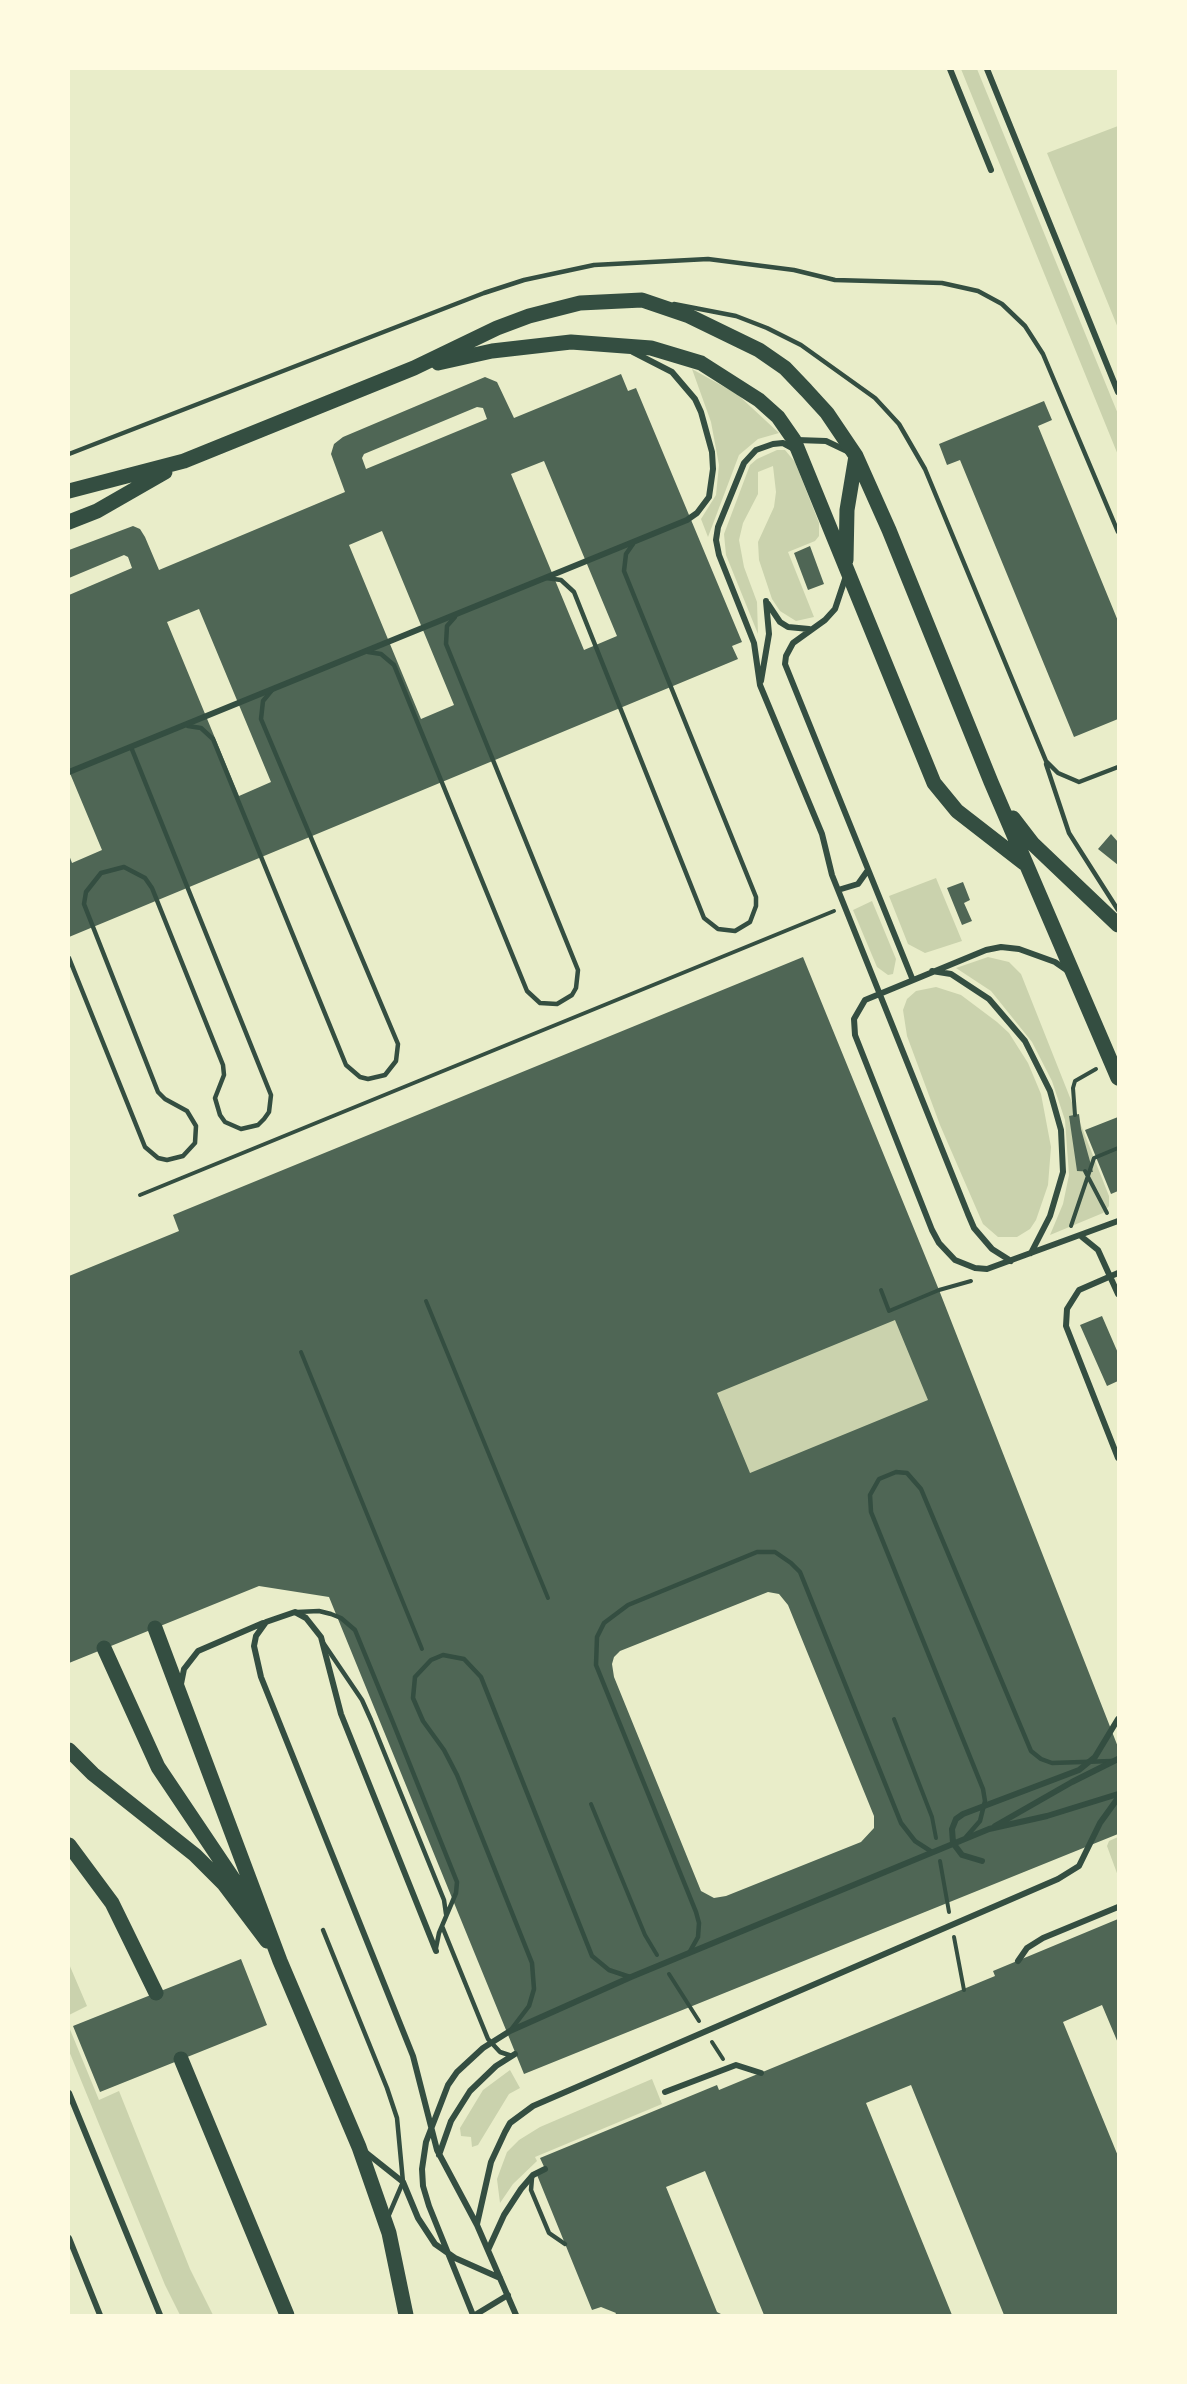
<!DOCTYPE html>
<style>
body{margin:0}
#map{position:relative;width:1187px;height:2384px;overflow:hidden;background:#e9edc9;font-family:"PT Serif",serif}
canvas{display:block}
.frame{position:absolute;inset:0;border:70px solid #fefae0;pointer-events:none}
</style>
<div id="map">
<canvas width="1187" height="2384"></canvas>
<div class="frame"></div>
</div>
<script>
const ctx = document.querySelector('canvas').getContext('2d');
ctx.lineJoin = 'round';
function fill(path, color) { ctx.fillStyle = color; ctx.fill(path, 'evenodd'); }
const poly = rows => new Path2D(rows.map(r => 'M' + r).join(''));
function strokePath(path, color, width, dash) { ctx.strokeStyle = color; ctx.lineWidth = width; ctx.lineCap = dash ? 'butt' : 'round'; ctx.setLineDash(dash || []); ctx.stroke(path); }
const green = poly([
 [961,69,977,69,1118,414,1118,455],
 [1118,126,1118,328,1047,153],
 [692,369,737,394,779,433,758,439,739,455,708,537,701,519,716,495,719,465,711,422],
 [777,450,785,450,795,462,819,523,819,536,815,541,788,552,814,617,796,621,780,611,772,599,759,560,758,542,774,507,776,492,773,466,758,472,758,494,743,523,739,540,744,567,757,602,758,634,726,555,724,534,750,465,757,459],
 [936,878,962,941,925,953,908,944,889,896],
 [872,901,896,959,893,974,888,975,877,967,853,910],
 [988,957,1009,962,1021,974,1109,1196,1109,1206,1103,1213,1050,1235,1063,1204,1069,1175,1065,1120,1052,1081,1032,1042,991,991,956,968],
 [936,987,961,995,997,1022,1009,1033,1028,1063,1041,1094,1051,1147,1048,1185,1036,1220,1030,1229,1017,1237,998,1237,983,1224,940,1125,907,1036,903,1010,907,999,916,991],
 [889,1286,942,1416,404,1636,351,1507],
 [1118,1837,1118,1876,1107,1846,1109,1841],
 [69,1964,87,2006,69,2015],
 [69,2027,99,2100,119,2091,190,2269,213,2315,180,2315,165,2285,69,2051],
 [510,2070,520,2088,509,2094,478,2145,472,2147,471,2137,461,2136,460,2128,483,2090],
 [652,2079,662,2104,535,2157,537,2161,513,2184,500,2203,497,2179,507,2152,519,2140,540,2127]
]);
const building = poly([
 [621,374,628,391,636,388,742,642,732,646,738,659,69,937,69,855,72,863,102,850,69,771,69,595,132,568,128,557,124,555,69,578,69,550,133,526,140,529,145,537,159,570,345,492,331,454,334,444,343,437,485,377,497,382,514,418],
 [477,407,483,408,487,419,366,469,362,458,364,454],
 [544,461,617,636,584,650,511,474],
 [382,531,454,705,421,719,349,545],
 [199,609,271,782,239,796,167,622],
 [1044,401,1052,420,1038,426,1118,621,1118,719,1074,737,960,460,947,465,939,444],
 [810,546,824,584,808,590,794,553],
 [1111,834,1118,842,1118,865,1098,849],
 [963,882,970,900,964,903,972,921,962,925,947,888],
 [803,957,939,1290,1118,1747,1118,1834,524,2074,329,1597,259,1586,69,1663,69,1276,179,1231,173,1215],
 [895,1320,928,1400,750,1473,717,1393],
 [768,1592,779,1594,788,1605,874,1816,874,1828,861,1842,726,1896,714,1898,701,1891,614,1677,612,1664,614,1657,620,1651],
 [1079,1114,1081,1129,1093,1172,1077,1171,1069,1116],
 [1118,1117,1118,1191,1111,1194,1085,1130],
 [1102,1316,1118,1353,1118,1381,1107,1386,1080,1325],
 [1118,1919,1118,2043,1102,2005,1063,2022,1118,2156,1118,2315,1004,2315,911,2085,866,2103,952,2315,764,2315,705,2171,666,2187,717,2312,723,2315,615,2315,616,2313,601,2307,592,2310,537,2175,546,2171,540,2158,717,2085,719,2090,995,1976,993,1971],
 [241,1959,267,2025,100,2092,73,2026]
]);
const path = poly([
 [1075,1115,1073,1088,1075,1081,1096,1069],
 [1085,1171,1107,1213],
 [140,1195,834,911],
 [1071,1226,1094,1158,1118,1148],
 [881,1290,889,1311,939,1290,971,1281],
 [426,1301,548,1598],
 [301,1352,422,1649],
 [894,1719,932,1817,936,1838],
 [591,1804,645,1935,657,1955],
 [940,1861,949,1912],
 [954,1937,964,1990],
 [669,1974,699,2021],
 [712,2042,723,2059]
]);
const service = poly([
 [674,304,736,316,767,328,801,345,875,398,899,424,925,469,1046,761,1058,773,1079,782,1118,767],
 [69,454,484,293,524,280,594,265,708,259,794,270,835,280,942,283,978,291,1002,304,1025,326,1043,354,1118,532],
 [546,578,561,580,574,592,704,918,718,929,735,931,750,922,756,906,756,897,624,571,626,554,633,544],
 [368,652,381,654,394,665,527,991,540,1003,557,1004,572,995,576,988,578,970,446,644,447,626,455,617],
 [188,726,201,728,213,739,346,1065,360,1077,368,1079,385,1075,396,1061,398,1044,261,719,263,701,272,690],
 [1046,764,1069,833,1118,910],
 [69,958,145,1147,158,1158,167,1160,183,1156,195,1143,196,1126,187,1111,165,1099,158,1092,84,904,86,892,101,873,124,867,145,878,152,888,223,1065,224,1075,215,1098,220,1115,225,1122,241,1129,258,1125,264,1119,269,1112,271,1095,131,747],
 [297,1612,319,1611,331,1614,341,1618,355,1630,394,1725,457,1882,456,1893,439,1933,436,1948],
 [324,1644,362,1700,371,1720,444,1900,446,1914],
 [966,1837,980,1821,985,1801,983,1789,871,1512,870,1495,879,1479,896,1472,907,1473,921,1489,1031,1751,1041,1759,1052,1763,1112,1761],
 [442,1926,488,2039,500,2052,512,2056],
 [323,1930,387,2088,397,2118,403,2182,388,2217],
 [689,1953,698,1937,699,1923,696,1912,596,1665,597,1637,604,1623,628,1605,757,1552,775,1552,791,1563,800,1572,901,1823,915,1841,932,1852],
 [510,2031,529,2006,534,1989,532,1963,457,1775,444,1750,423,1721,413,1698,415,1677,431,1660,443,1655,464,1659,481,1677,592,1956,609,1970,630,1977],
 [532,2178,531,2190,549,2233,565,2244]
]);
const minor = poly([
 [950,69,991,170],
 [987,69,1118,392],
 [797,440,826,441,847,451],
 [794,449,783,443,773,444,756,450,744,463,718,527,716,540,719,555,754,643,760,685,822,834,832,875,968,1214,974,1228,992,1249,1011,1261],
 [846,576,835,609,825,620,793,643,786,656,785,664,912,978],
 [768,604,780,622,788,627,809,629],
 [761,681,769,634,766,601],
 [69,772,687,520,697,513,709,497,713,469,712,452,701,412,695,399,672,372,633,352],
 [838,890,858,884,868,870],
 [932,971,951,974,989,999,1025,1041,1050,1091,1061,1130,1063,1172,1050,1216,1031,1253],
 [1068,971,1055,962,1019,949,1001,947,986,950,865,1000,854,1019,855,1035,932,1230,939,1243,955,1260,975,1268,987,1269,1118,1221],
 [1082,1237,1098,1250,1118,1294],
 [1118,1273,1079,1290,1067,1309,1066,1326,1118,1458],
 [181,1684,184,1669,198,1651,263,1623],
 [995,1826,1072,1782,1118,1759],
 [982,1861,962,1855,953,1843,952,1829,956,1819,963,1814,1079,1770,1095,1757,1118,1719],
 [436,1951,341,1714,321,1637,306,1618,295,1612,266,1622,256,1636,254,1646,261,1677,413,2056,437,2150,477,2225,516,2315],
 [1018,1961,1027,1948,1043,1938,1118,1907],
 [665,2092,736,2065,761,2073],
 [69,2093,160,2315],
 [364,2151,403,2182,418,2218,435,2244,455,2258,500,2278],
 [439,2155,451,2121,470,2091,496,2066,515,2054],
 [477,2224,491,2162,505,2132,510,2123,533,2106,1058,1879,1079,1866,1100,1823,1118,1798],
 [69,2238,100,2315],
 [488,2250,504,2215,521,2189,533,2175,545,2169],
 [473,2315,429,2206,423,2186,422,2169,426,2142,448,2085,457,2072,483,2048,510,2031,631,1977,989,1829,1047,1816,1118,1794],
 [475,2315,508,2295]
]);
const primary = poly([
 [438,363,492,351,571,342,651,348,701,363,759,400,778,417,794,440,934,783,957,811,1024,863],
 [69,491,184,461,414,368,497,328,529,316,580,303,642,300,689,316,759,350,785,368,806,390,827,413,856,456,889,530,991,782,1118,1078],
 [69,522,97,511,165,472],
 [846,560,847,510,856,456],
 [1013,818,1033,844,1118,925],
 [155,1628,280,1961,359,2147,389,2233,406,2315],
 [104,1648,158,1767,254,1910],
 [69,1750,93,1774,195,1855,224,1884,267,1941],
 [69,1845,112,1903,156,1993],
 [181,2059,287,2315]
]);
fill(green, '#cad2ad');
fill(building, '#4f6655');
strokePath(path, '#344e41', 4);
strokePath(service, '#344e41', 4.5);
strokePath(minor, '#344e41', 6);
strokePath(primary, '#344e41', 15);
</script>
